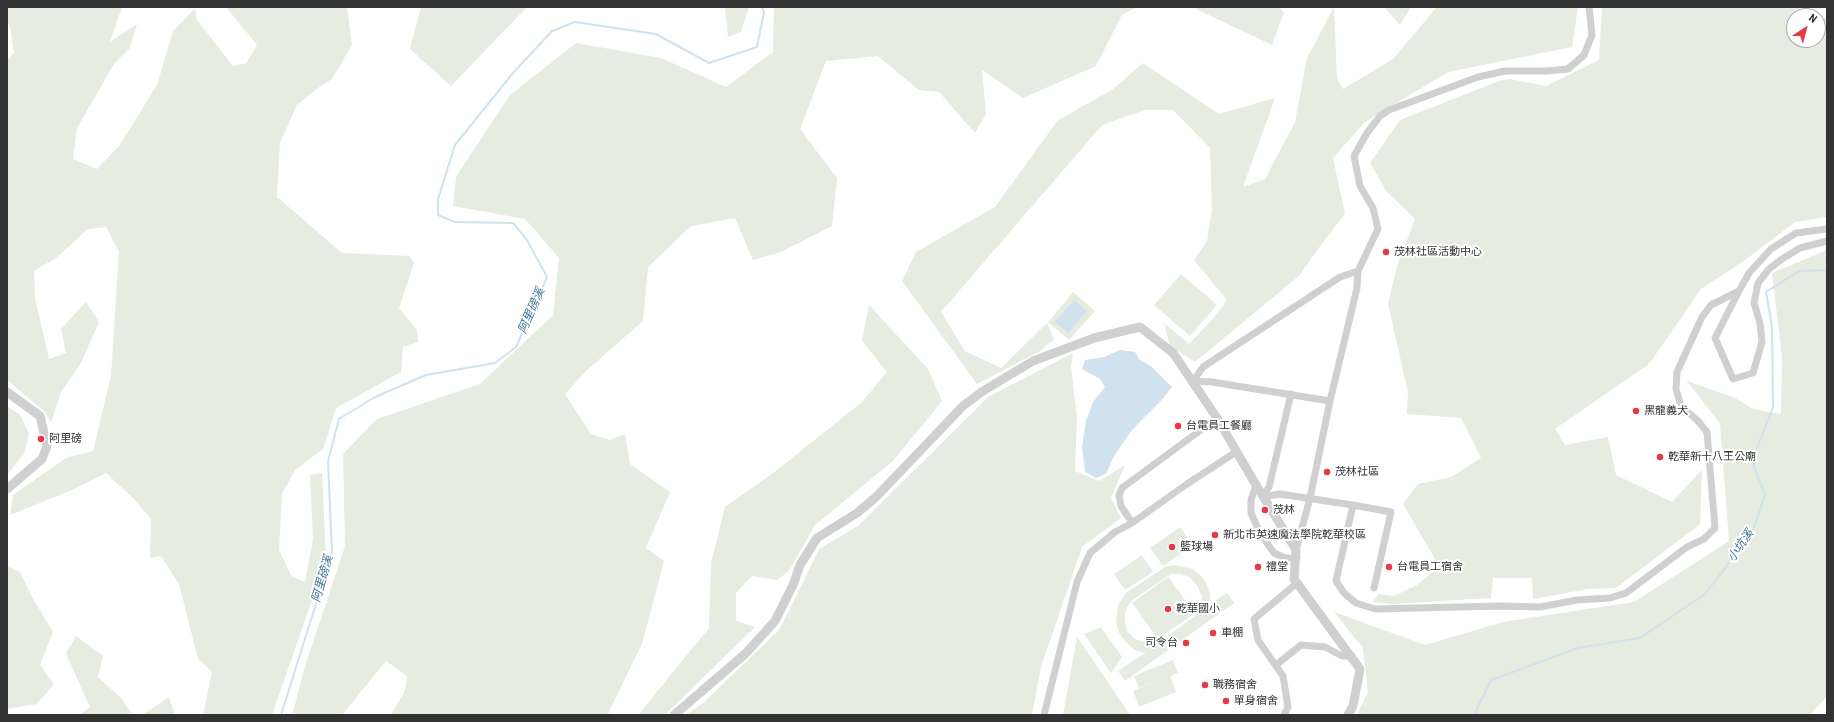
<!DOCTYPE html>
<meta charset="utf-8">
<style>
body{margin:0}
#map{position:relative;width:1834px;height:722px;overflow:hidden;background:#fff;font-family:"Roboto Condensed",sans-serif}
canvas{display:block}
.frame{position:absolute;inset:0;border:8px solid #333;pointer-events:none}
.north{position:absolute;left:1786px;top:8px;width:40px;height:40px;box-sizing:border-box;background:#fff;border:1px solid #adadad;border-radius:50%;rotate:36deg;font-size:11px;font-weight:700;line-height:16px;text-align:center;color:#333}
.north::after{content:'';display:block;margin:auto;width:14px;height:18px;background:#e63946;clip-path:polygon(50% 0,100% 100%,50% 72%,0 100%)}
</style>
<div id="map">
<canvas width="1834" height="722"></canvas>
<div class="frame"></div>
<div class="north">N</div>
</div>
<script>
const ctx = document.querySelector('canvas').getContext('2d');
ctx.lineJoin = 'round';
function fill(path, color) { ctx.fillStyle = color; ctx.fill(path, 'evenodd'); }
const poly = rows => new Path2D(rows.map(r => 'M' + r).join(''));
function strokePath(path, color, width, dash) { ctx.strokeStyle = color; ctx.lineWidth = width; ctx.lineCap = dash ? 'butt' : 'round'; ctx.setLineDash(dash || []); ctx.stroke(path); }
function drawText(font, color, halo, rows, align = 'center') {
  ctx.font = font + ' "Roboto Condensed","Noto Sans TC",sans-serif'; ctx.lineWidth = 4; ctx.setLineDash([]); ctx.textBaseline = 'middle'; ctx.strokeStyle = halo; ctx.fillStyle = color; for (const [text, x, y, turn = 0] of rows) {
    ctx.save(); ctx.translate(x, y); ctx.rotate((+turn || 0) * Math.PI / 180); ctx.textAlign = isNaN(turn) ? turn : align; if (halo) ctx.strokeText(text, 0, 0); ctx.fillText(text, 0, 0); ctx.restore();
  }
}
const green = poly([
 [7,7,122,7,110,42,137,24,130,48,114,64,77,128,73,159,97,169,119,146,157,85,173,31,195,8,197,20,233,66,246,63,257,45,226,7,347,8,352,45,332,79,318,88,297,105,280,143,277,197,342,253,410,256,414,263,399,308,417,330,418,342,403,347,401,372,336,408,323,449,295,470,282,494,279,550,292,577,305,582,313,539,310,475,322,473,326,560,272,715,203,715,212,672,198,659,179,584,161,556,150,558,151,519,135,500,106,473,72,490,10,515,13,495,66,458,93,451,111,376,119,251,106,227,88,229,56,258,34,271,35,298,49,359,66,353,61,329,86,302,99,322,81,363,61,392,51,422,44,411,7,380,7,60,14,53,10,26,7,22],
 [421,7,527,7,451,86,410,49],
 [725,7,749,7,741,32,728,37],
 [774,7,1137,7,1122,15,1096,66,1023,98,982,70,986,114,975,133,939,92,919,90,878,56,826,61,800,129,837,178,832,226,781,252,753,260,735,218,691,226,648,267,643,321,587,370,565,394,591,434,609,440,625,434,630,464,670,492,646,548,664,561,642,644,608,713,617,715,391,715,405,690,407,676,386,661,342,715,292,715,306,663,345,546,343,454,377,419,480,384,553,315,559,258,525,219,453,206,456,177,510,95,576,43,661,58,726,87,773,52],
 [1196,7,1277,7,1284,12,1272,45,1196,9],
 [1334,7,1337,78,1343,89,1393,59,1437,7,1578,7,1572,47,1448,72,1365,122,1333,158,1345,214,1323,242,1299,276,1195,362,1170,346,1164,323,1189,344,1211,321,1227,300,1194,260,1207,241,1212,210,1210,148,1173,110,1145,110,1102,125,941,312,965,351,1001,368,1047,323,1054,339,1040,351,977,384,902,281,916,252,995,207,1058,120,1112,90,1143,63,1219,114,1275,98,1243,187,1265,179,1295,122,1307,58],
 [1384,7,1411,7,1400,25],
 [1602,7,1801,7,1796,11,1801,16,1794,16,1794,40,1818,40,1818,20,1827,17,1827,217,1795,222,1745,260,1701,289,1649,364,1555,429,1565,445,1608,437,1616,475,1672,502,1702,470,1700,524,1616,588,1588,589,1533,599,1532,578,1493,578,1491,598,1393,604,1373,602,1378,594,1394,596,1417,585,1439,566,1403,504,1418,484,1451,477,1481,458,1461,418,1407,414,1408,392,1388,304,1397,266,1415,219,1387,192,1370,163,1400,120,1499,81,1510,79,1546,86,1599,60],
 [1827,250,1827,696,1810,715,1357,715,1368,692,1363,648,1334,612,1425,645,1503,622,1634,602,1729,541,1720,424,1687,381,1735,398,1753,409,1781,414,1782,357,1772,273],
 [1181,274,1217,305,1190,336,1154,305],
 [1073,292,1095,311,1069,340,1048,322],
 [869,305,928,369,942,401,893,461,815,525,789,571,777,580,752,576,736,593,736,621,755,627,665,715,638,715,709,628,711,563,725,507,777,470,862,402,887,372,862,341],
 [1073,353,1071,367,1077,418,1075,471,1099,481,1125,465,1111,498,1121,518,1082,547,1041,667,1032,715,686,715,703,703,780,629,819,549,858,526,988,397],
 [7,406,20,415,29,434,24,454,7,475],
 [1180,527,1193,545,1163,566,1150,548],
 [1142,555,1153,572,1125,590,1114,574],
 [1174,565,1193,569,1200,575,1206,582,1210,594,1210,604,1227,593,1234,603,1125,681,1118,671,1145,653,1135,650,1127,643,1119,633,1116,622,1118,605,1126,593,1165,567],
 [1171,574,1180,574,1189,577,1197,585,1202,597,1200,608,1194,617,1160,641,1147,643,1135,639,1127,631,1125,623,1125,613,1128,605,1134,599],
 [7,566,20,572,32,597,53,632,40,665,54,684,37,704,7,709],
 [1168,577,1195,613,1158,639,1132,603],
 [1101,627,1122,657,1111,673,1084,634],
 [76,636,103,656,98,677,121,698,133,715,79,715,90,707,66,654],
 [1077,637,1130,715,1063,715],
 [1173,660,1178,673,1139,688,1134,676],
 [1170,676,1176,692,1139,707,1133,691],
 [169,697,175,715,142,715]
]);
const water = poly([
 [1074,300,1087,311,1068,333,1055,322],
 [1120,350,1135,352,1139,359,1152,367,1172,387,1161,401,1132,430,1114,456,1106,474,1096,478,1085,472,1082,447,1086,421,1093,402,1105,387,1100,379,1082,369,1085,360,1104,357]
]);
const stream = poly([
 [281,715,332,553,328,461,339,419,375,397,426,375,495,363,516,347,547,277,527,240,513,223,455,222,438,215,438,199,455,145,513,73,552,31,575,22,656,34,709,63,757,47,764,12,762,7],
 [1474,715,1491,680,1578,648,1640,638,1705,594,1752,533,1765,495,1752,461,1773,407,1772,326,1766,292,1799,271,1827,270]
]);
const minor = poly([
 [1739,291,1715,338,1733,379,1753,373,1762,342,1760,323,1754,303,1758,283,1769,269,1782,259,1800,248,1827,241],
 [1193,381,1203,367,1340,277,1358,271],
 [1193,381,1212,382,1330,401],
 [1256,485,1251,500,1251,513,1260,533,1274,553,1285,558,1294,558,1297,557],
 [1263,497,1280,494,1353,505,1336,581,1344,593,1356,603,1375,609,1501,606,1540,607,1577,600,1610,598,1626,593,1687,547,1704,539,1715,528,1707,432,1698,421,1681,406,1676,389,1677,372,1702,317,1711,305,1739,291,1749,273,1771,249,1796,233,1827,229],
 [1263,497,1269,487,1291,394],
 [1353,505,1391,512,1374,588],
 [1132,523,1121,506,1119,495,1122,488,1217,418],
 [1296,550,1310,498,1330,401,1357,288,1358,271,1378,229,1373,208,1360,186,1354,156,1367,133,1380,116,1389,110,1478,77,1505,71,1547,71,1568,69,1584,55,1592,35,1589,7],
 [1276,665,1301,645,1325,647,1342,656,1352,656],
 [1044,715,1077,582,1090,553,1115,532,1132,523,1187,484,1236,452],
 [1284,715,1288,707,1283,676,1258,640,1254,619,1297,583]
]);
const tertiary = poly([
 [7,392,40,416,47,446,42,459,7,489],
 [674,715,745,654,775,621,793,585,800,565,817,538,857,513,876,497,963,406,983,391,1033,361,1094,338,1140,327,1173,353,1217,418,1256,485,1296,550,1294,579,1360,669,1353,706,1348,715]
]);
const markers = [
 [1386,252,4,"#e63946"],
 [1636,411,4,"#e63946"],
 [1178,426,4,"#e63946"],
 [41,439,4,"#e63946"],
 [1660,457,4,"#e63946"],
 [1327,472,4,"#e63946"],
 [1265,510,4,"#e63946"],
 [1215,535,4,"#e63946"],
 [1172,547,4,"#e63946"],
 [1258,567,4,"#e63946"],
 [1389,567,4,"#e63946"],
 [1168,609,4,"#e63946"],
 [1213,633,4,"#e63946"],
 [1186,643,4,"#e63946"],
 [1205,685,4,"#e63946"],
 [1226,701,4,"#e63946"]
];
const poiNames = [
 ["茂林社區活動中心",1394,252],
 ["黑龍義犬",1644,411],
 ["台電員工餐廳",1186,426],
 ["阿里磅",49,439],
 ["乾華新十八王公廟",1668,457],
 ["茂林社區",1335,472],
 ["茂林",1273,510],
 ["新北市英速魔法學院乾華校區",1223,535],
 ["籃球場",1180,547],
 ["禮堂",1266,567],
 ["台電員工宿舍",1397,567],
 ["乾華國小",1176,609],
 ["車棚",1221,633],
 ["司令台",1178,643,"right"],
 ["職務宿舍",1213,685],
 ["單身宿舍",1234,701]
];
const waterNames = [
 ["阿里磅溪",532,311,-66],
 ["小坑溪",1741,546,-55],
 ["阿里磅溪",323,579,-74]
];
fill(green, '#e6ecdf');
fill(water, '#cfe2ee');
strokePath(stream, '#cfe2ee', 2);
strokePath(minor, '#d0d0d0', 7);
strokePath(tertiary, '#d0d0d0', 9);
for (const [x, y, r, color] of markers) { const dot = new Path2D(); dot.arc(x, y, r, 0, 2 * Math.PI); ctx.fillStyle = color; ctx.fill(dot); strokePath(dot, '#fff', 1.5); }
drawText('11px', '#333', '#fff', poiNames, 'left');
drawText('italic 12px', '#3f7597', '#fff', waterNames);
</script>
